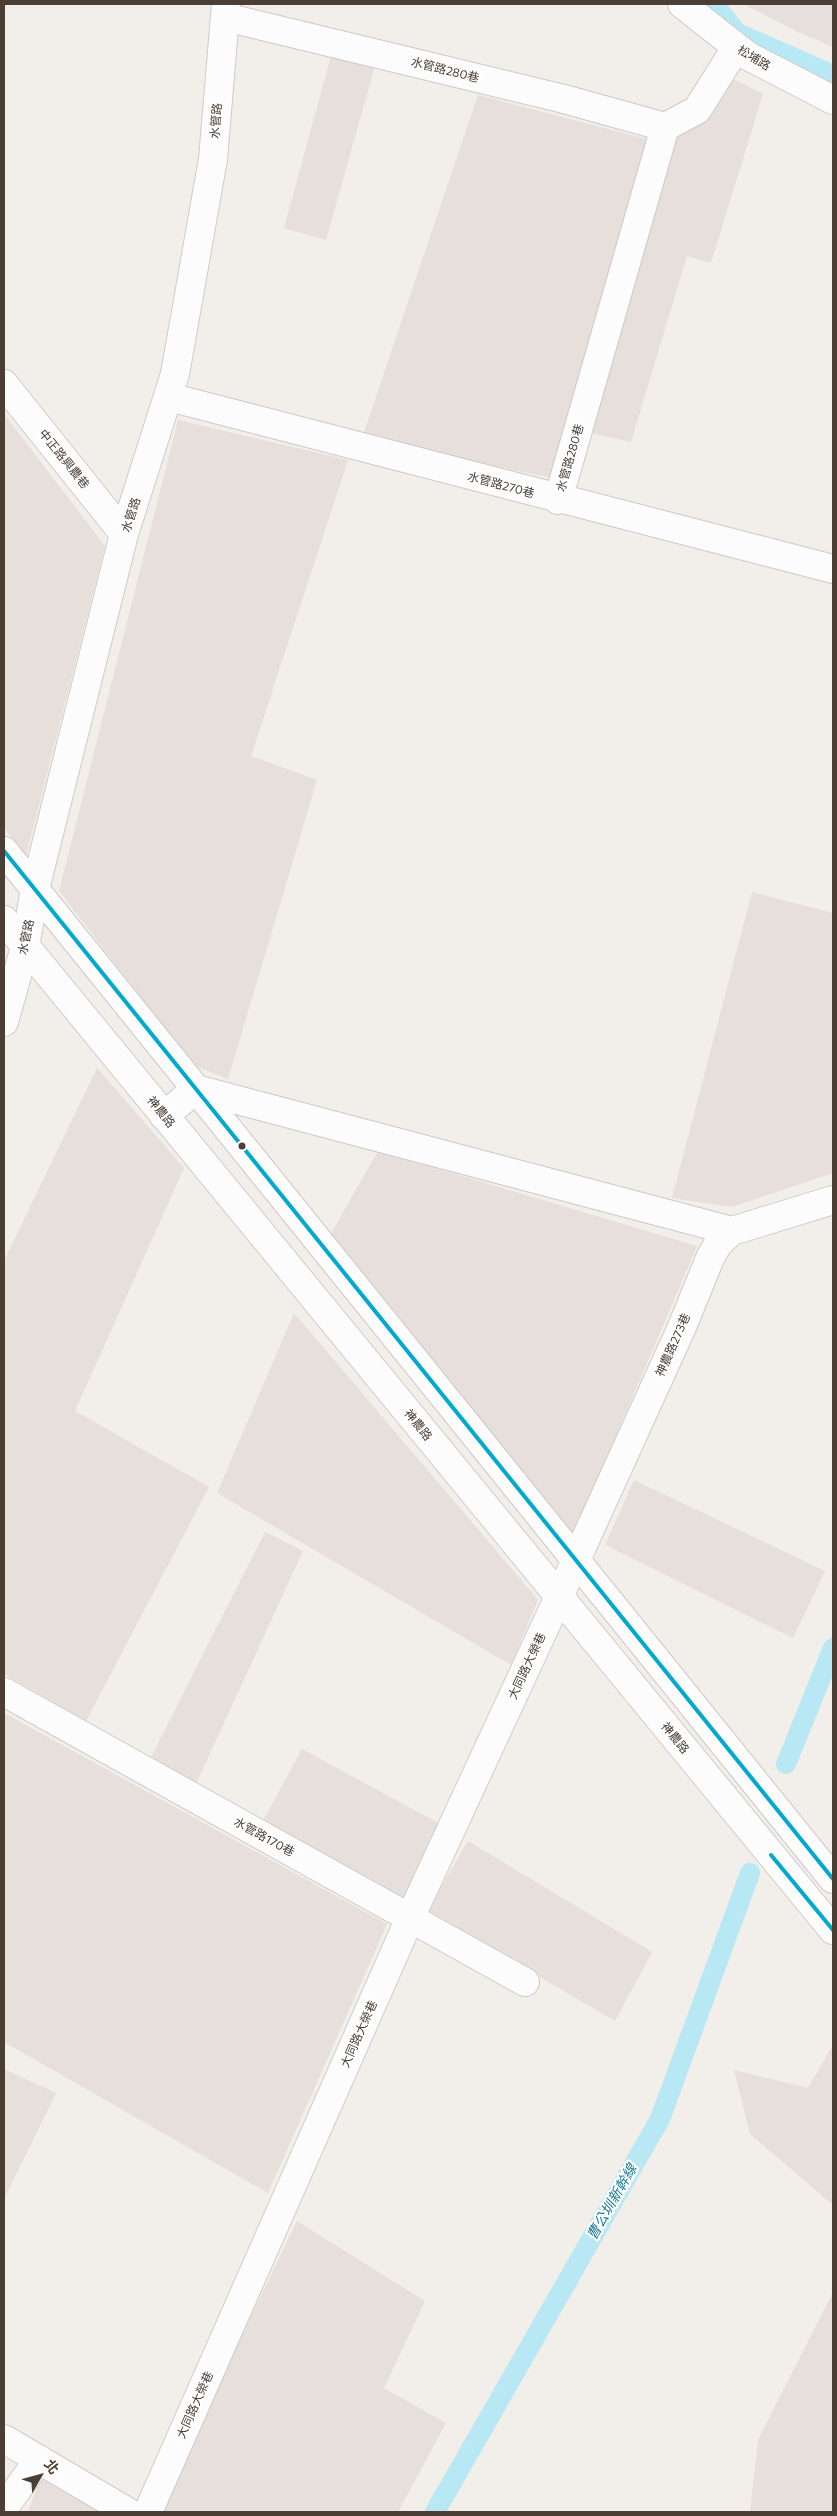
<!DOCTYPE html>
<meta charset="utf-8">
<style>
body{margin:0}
#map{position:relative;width:837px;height:2516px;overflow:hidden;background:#f2eeea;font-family:Commissioner,"Noto Sans TC",sans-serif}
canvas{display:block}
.frame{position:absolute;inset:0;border:5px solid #4a3e35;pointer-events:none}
.north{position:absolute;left:15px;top:2451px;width:50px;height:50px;-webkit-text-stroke:4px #fff;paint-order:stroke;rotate:52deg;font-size:14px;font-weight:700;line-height:20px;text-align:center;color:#4a3e35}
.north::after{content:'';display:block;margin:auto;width:18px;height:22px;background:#4a3e35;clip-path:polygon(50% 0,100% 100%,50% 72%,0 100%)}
</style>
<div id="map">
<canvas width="837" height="2516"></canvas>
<div class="frame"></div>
<div class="north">北</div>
</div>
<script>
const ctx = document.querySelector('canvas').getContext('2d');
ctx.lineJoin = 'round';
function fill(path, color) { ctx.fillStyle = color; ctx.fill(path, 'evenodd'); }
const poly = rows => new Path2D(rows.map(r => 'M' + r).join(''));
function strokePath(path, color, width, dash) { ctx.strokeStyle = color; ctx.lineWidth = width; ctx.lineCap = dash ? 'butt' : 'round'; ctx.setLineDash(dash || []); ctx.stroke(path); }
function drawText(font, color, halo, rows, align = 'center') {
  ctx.font = font + ' Commissioner,"Noto Sans TC",sans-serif'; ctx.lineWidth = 4.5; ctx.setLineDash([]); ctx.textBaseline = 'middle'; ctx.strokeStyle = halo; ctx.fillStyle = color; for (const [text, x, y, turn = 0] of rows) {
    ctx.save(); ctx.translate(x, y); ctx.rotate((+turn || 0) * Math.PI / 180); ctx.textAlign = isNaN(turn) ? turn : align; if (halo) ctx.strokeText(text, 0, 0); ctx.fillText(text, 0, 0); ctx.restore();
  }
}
const industrial = poly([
 [744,4,833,4,833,47,798,32],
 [331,56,375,66,326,240,284,228],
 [725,75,763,94,711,263,687,256,631,442,587,432,675,135],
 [478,95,650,140,552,478,362,438],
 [4,414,105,546,26,856,4,828],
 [178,420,348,460,251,756,317,780,228,1079,193,1065,59,891],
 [752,892,833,913,833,1173,732,1207,672,1198],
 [97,1068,184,1168,75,1411,209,1487,86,1721,4,1674,4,1261],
 [378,1151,697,1246,572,1539,329,1237],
 [294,1313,538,1600,511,1665,217,1493],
 [634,1480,825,1571,793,1638,605,1545],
 [265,1532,303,1551,195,1786,148,1763],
 [4,1713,387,1924,268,2193,4,2042],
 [302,1749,440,1824,407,1905,260,1826],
 [468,1841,652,1952,615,2021,427,1911],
 [833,2045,833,2205,750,2134,734,2070,808,2088],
 [4,2069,56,2093,4,2199],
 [297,2221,425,2301,384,2388,446,2423,398,2512,163,2512,158,2509],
 [833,2292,833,2512,750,2512,758,2440],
 [41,2476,100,2512,28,2512]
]);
const canal = poly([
 [714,4,737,33,833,75],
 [786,1764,833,1648],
 [435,2512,660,2119,750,1873]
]);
const minor = poly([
 [682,4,748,56,833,100],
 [225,17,564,99,665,127,697,110,736,48],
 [4,384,124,534],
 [169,397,833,569],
 [558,500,665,127],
 [4,851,833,1879],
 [4,920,833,1930],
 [4,1022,25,947,35,889,124,534,175,374,213,159,226,4],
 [164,1116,196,1089,732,1231],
 [4,1692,525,1982],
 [4,2439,128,2512],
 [4,2508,39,2459],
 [148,2512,410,1918,576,1560,682,1327,710,1258,718,1244,732,1231,833,1200]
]);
const bus1 = poly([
 [4,851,833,1879],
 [771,1855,833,1930]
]);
const markers = [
 [242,1146,4.5,"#4a3e35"]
];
const streetNames = [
 ["松埔路",754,58,31],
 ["水管路280巷",445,70,14],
 ["水管路",216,121,-85],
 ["水管路280巷",570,458,-74],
 ["中正路興農巷",64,459,51],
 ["水管路270巷",501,485,15],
 ["水管路",131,515,-72],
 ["水管路",26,937,-78],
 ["神農路",161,1112,51],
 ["神農路273巷",673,1345,-66],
 ["神農路",418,1425,51],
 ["大同路大榮巷",527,1666,-65],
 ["神農路",675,1738,51],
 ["水管路170巷",264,1837,29],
 ["大同路大榮巷",359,2034,-66],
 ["大同路大榮巷",195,2405,-66]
];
const waterNames = [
 ["曹公圳新幹線",612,2202,-60]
];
fill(industrial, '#e6dfdb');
strokePath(canal, '#b7e8f4', 20);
strokePath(minor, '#cfcac6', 30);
strokePath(minor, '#fdfcfc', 28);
strokePath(bus1, '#00a9ce', 4);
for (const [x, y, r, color] of markers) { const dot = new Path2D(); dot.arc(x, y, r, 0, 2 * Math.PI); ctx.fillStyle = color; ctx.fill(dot); strokePath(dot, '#fff', 2); }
drawText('12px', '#4a3e35', '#fff', streetNames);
drawText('italic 14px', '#1e7c96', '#fff', waterNames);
</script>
